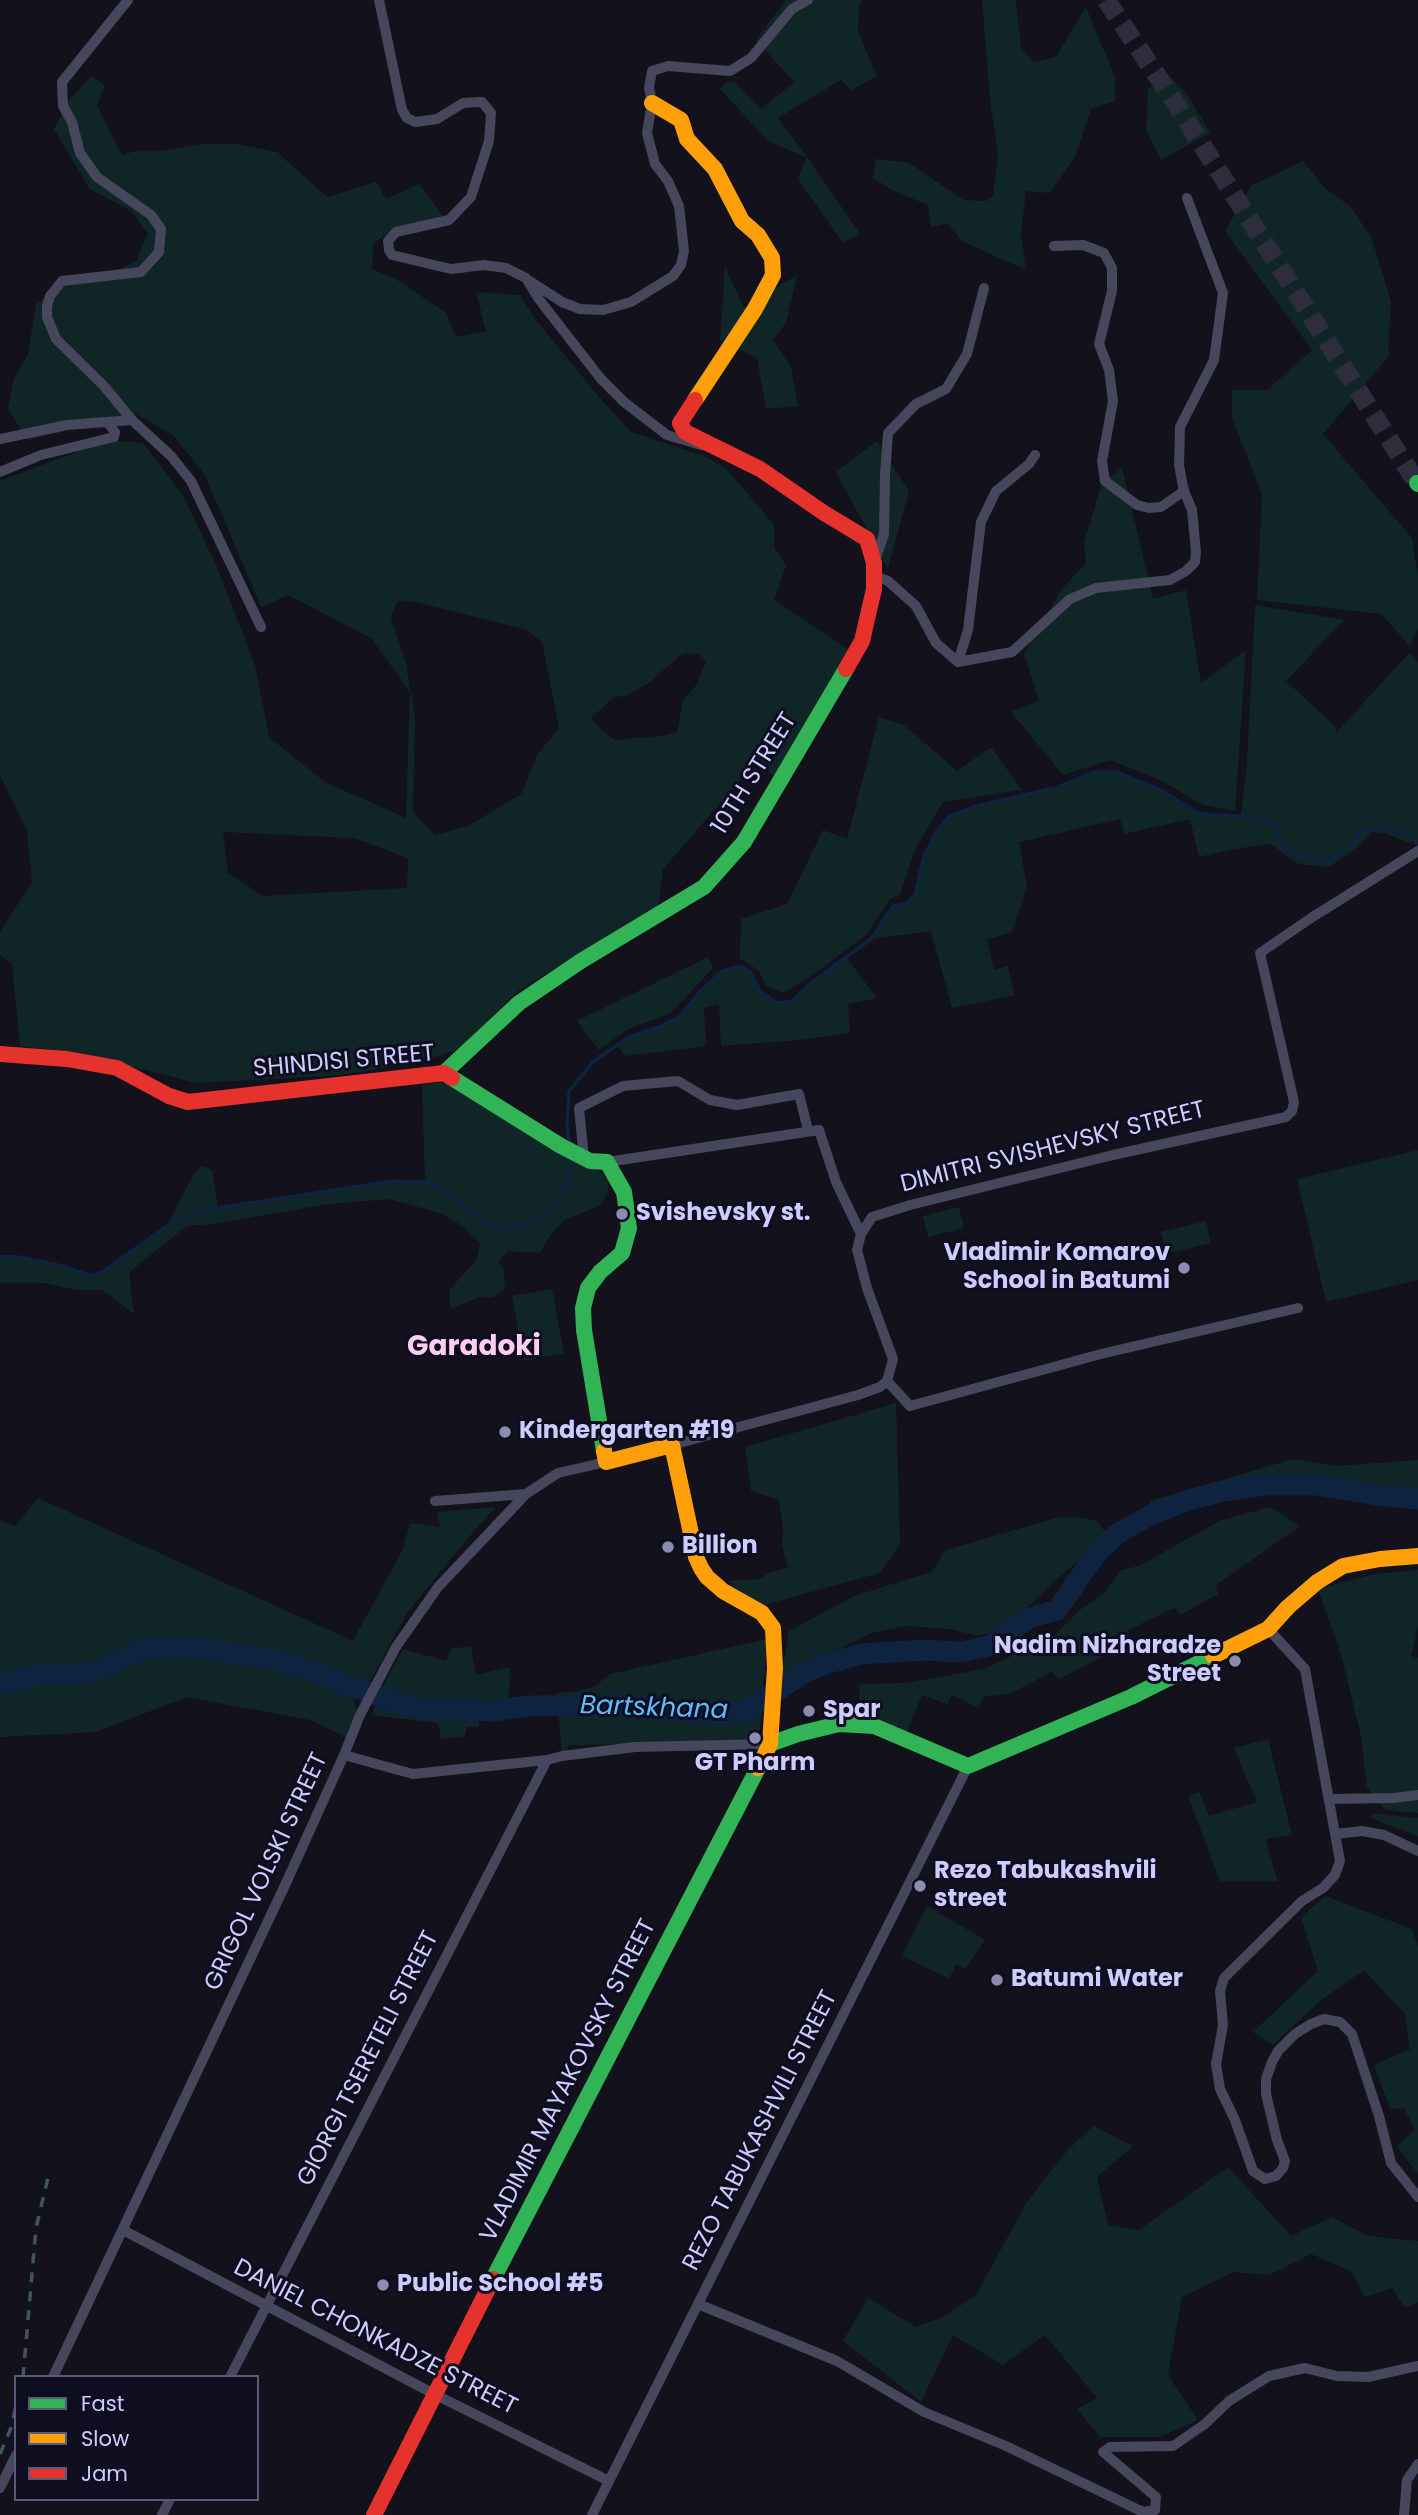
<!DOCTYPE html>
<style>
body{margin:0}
#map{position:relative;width:1418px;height:2515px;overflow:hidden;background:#12111c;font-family:Poppins,sans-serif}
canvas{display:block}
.legend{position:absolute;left:14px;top:2375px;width:245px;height:126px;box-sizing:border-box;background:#0f0d20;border:2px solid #5b5979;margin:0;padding:9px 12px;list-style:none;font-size:21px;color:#ceccff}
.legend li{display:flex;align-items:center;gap:14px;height:35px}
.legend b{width:35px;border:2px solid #5b5979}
</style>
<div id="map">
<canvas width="1418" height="2515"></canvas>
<ul class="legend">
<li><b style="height:9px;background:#30b455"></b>Fast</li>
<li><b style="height:9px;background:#ff9f0a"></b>Slow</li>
<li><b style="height:9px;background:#e5322d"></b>Jam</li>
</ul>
</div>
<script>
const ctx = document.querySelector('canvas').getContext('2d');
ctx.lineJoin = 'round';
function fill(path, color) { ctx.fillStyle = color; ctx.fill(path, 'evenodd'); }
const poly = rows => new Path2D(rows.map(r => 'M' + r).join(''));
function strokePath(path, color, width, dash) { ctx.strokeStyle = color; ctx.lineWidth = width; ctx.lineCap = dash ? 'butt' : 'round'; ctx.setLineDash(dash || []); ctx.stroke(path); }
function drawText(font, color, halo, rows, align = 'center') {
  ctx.font = font + ' Poppins,sans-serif'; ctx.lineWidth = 6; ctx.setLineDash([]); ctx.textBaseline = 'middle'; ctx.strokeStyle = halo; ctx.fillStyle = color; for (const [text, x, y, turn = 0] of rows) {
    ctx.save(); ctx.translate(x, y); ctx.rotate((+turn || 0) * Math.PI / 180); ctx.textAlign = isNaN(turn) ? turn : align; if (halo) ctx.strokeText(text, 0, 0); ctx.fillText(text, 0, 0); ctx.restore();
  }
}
const green = poly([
 [786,0,863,0,859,6,858,32,877,76,851,90,841,80,778,118,807,157,860,234,843,243,798,179,806,157,768,141,720,89,725,83,734,82,761,109,794,82,756,40],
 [982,0,1016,0,1021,48,1034,62,1056,57,1086,7,1115,78,1115,101,1091,109,1075,157,1050,193,1026,191,1021,234,1026,270,962,241,947,223,931,227,928,205,894,191,873,178,876,159,909,163,964,200,986,201,993,196,998,153,990,100],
 [1168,74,1187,94,1210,133,1161,160,1146,130,1148,89],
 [92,76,105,86,97,105,122,155,135,151,160,151,203,144,237,144,277,152,327,197,376,182,386,199,419,184,443,216,389,233,374,243,372,269,399,281,446,313,456,337,486,331,476,292,520,295,536,320,600,398,631,432,704,456,725,468,744,489,774,525,774,548,786,565,774,600,848,649,774,776,756,762,663,869,658,907,519,990,460,1049,416,1063,341,1075,197,1083,74,1052,20,1046,12,964,0,955,0,932,32,882,27,831,0,775,0,481,108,440,143,443,183,495,216,565,255,665,269,737,325,782,406,818,410,692,371,638,288,595,261,607,205,475,173,435,136,414,27,440,8,408,14,378,28,354,36,304,67,280,107,277,137,260,148,233,131,211,90,189,54,129,69,100],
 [397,601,416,602,527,630,542,642,559,729,538,753,521,794,468,826,435,835,413,813,415,718,406,663,391,618],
 [683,653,700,654,706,662,697,684,683,701,677,732,656,737,632,738,616,741,602,731,591,718,614,697,626,696,650,682],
 [223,832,354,838,408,858,407,888,263,896,228,873],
 [1303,161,1325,188,1351,207,1372,239,1391,302,1388,357,1323,434,1412,538,1418,579,1418,628,1410,646,1381,614,1257,600,1262,495,1232,417,1232,390,1267,390,1312,350,1225,231,1251,186],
 [725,267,744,308,797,275,786,323,773,340,791,367,798,406,766,409,757,358,720,340],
 [877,441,909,491,888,569,836,472],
 [1122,468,1153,599,1186,590,1201,683,1246,650,1235,811,1203,805,1158,779,1110,760,1063,775,1011,712,1039,701,1024,653,1061,590,1086,563,1084,543,1102,483],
 [1255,605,1344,620,1286,681,1335,726,1336,733,1409,653,1418,662,1418,842,1408,842,1384,833,1372,832,1356,848,1329,867,1298,864,1271,844,1234,849,1199,857,1190,819,1124,834,1120,819,1019,842,1027,887,1012,932,987,940,994,970,1008,966,1015,995,952,1008,931,931,871,939,893,906,906,904,915,895,924,856,937,831,948,817,976,806,1055,788,1094,772,1117,772,1159,789,1200,814,1241,816,1247,762],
 [879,717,904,725,957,771,991,747,1022,790,943,802,915,849,900,894,890,899,866,935,807,979,784,993,766,986,759,971,740,958,741,919,787,904,823,830,847,839],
 [708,957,713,968,670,1014,630,1028,599,1050,577,1021],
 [846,957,877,998,848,1004,850,1033,799,1040,721,1046,719,1004,704,1008,706,1046,625,1056,617,1045,629,1037,661,1026,679,1017,700,992,722,971,741,966,751,973,760,991,778,1003,792,1001],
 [448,1082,590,1164,608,1179,608,1191,601,1205,563,1221,549,1237,540,1253,508,1251,498,1262,503,1267,505,1289,492,1297,480,1297,450,1309,450,1289,477,1259,480,1243,461,1225,442,1214,390,1199,328,1204,213,1224,187,1226,129,1272,134,1314,102,1290,76,1290,44,1283,0,1283,0,1257,18,1257,63,1266,90,1276,104,1271,167,1226,193,1175,202,1166,212,1170,218,1208,394,1181,425,1182,422,1084],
 [1418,1150,1418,1280,1326,1302,1297,1179],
 [959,1207,964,1228,928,1237,923,1216],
 [1206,1221,1211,1243,1166,1254,1161,1232],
 [552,1289,564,1353,524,1361,512,1296],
 [896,1403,900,1544,880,1573,760,1606,727,1581,759,1579,771,1572,788,1568,782,1546,783,1528,779,1500,751,1491,745,1447],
 [1293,1459,1337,1466,1418,1460,1418,1489,1265,1478,1207,1492,1147,1511,1150,1501],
 [38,1498,353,1641,403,1549,410,1523,440,1527,437,1512,496,1507,468,1538,407,1613,370,1681,350,1686,357,1712,346,1737,310,1720,187,1697,96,1732,0,1737,0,1520,15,1526],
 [1270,1507,1300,1526,1216,1585,1218,1594,1181,1615,1174,1608,1128,1630,1131,1642,1059,1679,1051,1672,1012,1693,983,1697,979,1708,952,1695,947,1704,922,1695,906,1734,858,1717,860,1684,906,1683,984,1669,1055,1635,1080,1610,1104,1593,1120,1571,1141,1565,1219,1521],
 [1059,1517,1084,1518,1097,1521,1108,1536,1057,1579,1006,1628,979,1636,949,1629,906,1626,872,1633,835,1651,780,1684,789,1631,854,1596,931,1572,939,1562,943,1551],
 [1418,1570,1418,1625,1411,1656,1418,1658,1418,1813,1385,1810,1367,1787,1361,1736,1341,1654,1318,1589,1374,1574],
 [767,1639,759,1742,570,1745,562,1755,557,1693,577,1692,595,1686,610,1674],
 [471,1647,476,1675,510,1667,509,1709,480,1711,479,1727,467,1727,465,1736,441,1739,438,1723,372,1715,380,1691,403,1649,446,1661,452,1648],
 [1268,1739,1292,1835,1266,1839,1277,1881,1220,1881,1188,1796,1199,1792,1209,1816,1257,1802,1234,1748],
 [1372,1813,1418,1818,1418,1836,1371,1818],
 [1325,1896,1412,1929,1418,1946,1418,2174,1397,2146,1415,2130,1404,2108,1390,2109,1374,2065,1410,2049,1405,2014,1364,1970,1321,2000,1273,2045,1253,2032,1318,1971,1301,1917],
 [927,1906,985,1940,965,1969,956,1964,949,1979,902,1956],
 [1094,2126,1133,2146,1097,2177,1108,2225,1139,2230,1228,2167,1291,2236,1332,2217,1368,2236,1418,2241,1418,2302,1405,2308,1392,2288,1365,2297,1351,2271,1311,2254,1269,2275,1234,2272,1182,2297,1168,2375,1198,2420,1160,2437,1100,2437,1077,2409,1097,2398,1045,2335,1003,2365,953,2335,921,2402,843,2341,868,2298,916,2327,943,2317,976,2295,1028,2200,1032,2204,1029,2199,1070,2147,1076,2150,1071,2146]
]);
const stream = poly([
 [570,1145,567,1127,569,1091,594,1061,629,1037,661,1026,679,1017,700,992,722,971,741,966,751,973,760,991,777,1003,792,1001,811,983,871,939,893,906,906,904,915,895,924,856,937,831,948,817,976,806,1055,788,1094,772,1117,772,1159,789,1200,814,1241,816,1274,823,1281,842,1295,856,1326,861,1347,850,1362,830,1384,828,1410,835,1418,845],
 [0,1257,18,1257,63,1266,91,1276,104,1271,167,1226,191,1215,217,1208,394,1181,425,1182,449,1194,491,1226,513,1229,532,1222,554,1205,570,1179,571,1156]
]);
const river = poly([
 [0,1684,39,1675,81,1675,109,1666,136,1652,159,1647,191,1647,273,1659,318,1673,349,1686,418,1709,493,1711,528,1706,624,1705,705,1715,747,1711,802,1674,822,1665,861,1654,924,1650,960,1652,989,1646,1029,1618,1057,1610,1096,1554,1117,1534,1152,1514,1189,1500,1223,1491,1265,1485,1316,1485,1376,1495,1418,1499]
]);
const highwayTunnel = poly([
 [1106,0,1176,104,1417,483]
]);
const street = poly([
 [128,0,62,82,63,106,72,122,80,153,97,177,151,215,161,229,159,252,141,272,62,281,50,296,47,306,47,317,56,339,104,386,132,420],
 [379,0,402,110,407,118,415,122,437,119,463,103,482,102,491,113,489,141,471,197,449,220,396,232,388,241,389,250,392,255,451,269,484,265,506,268,526,278,538,298,601,379,624,402,667,435,701,445],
 [528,280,562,302,580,309,603,310,631,302,673,276,681,265,684,251,679,206,668,181,655,164,647,133,652,103,649,88,652,71,668,66,730,71,751,58,792,9,808,0],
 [0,439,67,425,132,420,171,456,191,481,261,627],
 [0,472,41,455,114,437,115,432,107,422],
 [1184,491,1179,465,1180,427,1214,360,1223,293,1187,198],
 [874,563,884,534,885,475,888,433,916,404,946,389,967,354,984,288],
 [874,575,888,581,916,606,936,643,958,662,1012,652,1070,599,1096,588,1170,580,1186,571,1195,562,1196,552,1192,510,1184,491,1161,507,1149,508,1137,505,1105,481,1102,461,1113,401,1109,370,1099,344,1112,291,1112,268,1104,253,1083,245,1054,246],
 [958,662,968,630,981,522,996,491,1029,464,1035,455],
 [584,1158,579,1108,623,1086,678,1081,710,1100,737,1105,799,1094,808,1130],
 [607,1162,819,1130,836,1182,861,1234],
 [887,1381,910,1406,1101,1354,1298,1308],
 [672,1445,858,1395,880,1387,887,1381,893,1359,867,1288,857,1250,861,1234,872,1217,910,1205,1113,1155,1286,1117,1292,1111,1294,1102,1260,953,1311,918,1418,851],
 [435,1501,526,1494],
 [1268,1629,1305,1669,1340,1861,1335,1875,1323,1888,1302,1901,1224,1978,1220,1991,1223,2025,1216,2064,1220,2089,1235,2120,1253,2171,1265,2179,1276,2176,1283,2168,1285,2161,1277,2140,1266,2094,1266,2079,1272,2062,1278,2051,1295,2034,1311,2024,1324,2019,1340,2022,1352,2034,1379,2116,1391,2163,1418,2197],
 [344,1755,413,1774,547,1760,562,1756,635,1747,770,1744],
 [1330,1799,1394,1798,1418,1795],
 [1335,1834,1362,1831,1384,1835,1418,1851],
 [123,2230,434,2394,609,2481],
 [698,2304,837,2361,924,2412,1006,2446,1143,2512,1155,2510,1156,2497,1103,2452,1110,2447,1173,2446,1205,2424,1229,2401,1269,2376,1305,2368,1337,2376,1368,2377,1418,2366],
 [53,2377,286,1883,344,1755,360,1715,396,1647,438,1587,526,1494,558,1473,606,1462],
 [230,2377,547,1760],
 [0,2488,16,2455],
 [162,2515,170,2499],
 [592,2515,968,1766],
 [1404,2515,1407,2480,1418,2464]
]);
const fast = poly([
 [1417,483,1418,484],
 [444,1073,519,1003,581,961,704,887,744,842,846,669],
 [452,1078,561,1146,590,1161,607,1162,624,1192,629,1228,622,1253,600,1272,588,1288,583,1308,584,1330,604,1451],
 [770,1744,798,1734,839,1724,874,1726,968,1766,1131,1697,1213,1656],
 [493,2279,758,1768]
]);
const slow = poly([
 [652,103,681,120,687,139,715,169,742,221,758,235,772,258,773,275,755,309,695,400],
 [604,1451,606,1462,672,1445,696,1557,701,1568,707,1577,723,1591,762,1613,773,1628,775,1668,770,1744,758,1768],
 [1213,1656,1268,1629,1288,1607,1317,1582,1343,1566,1380,1559,1418,1556]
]);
const jam = poly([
 [695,400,680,423,685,432,760,469,824,513,867,539,874,563,874,589,862,641,846,669],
 [0,1054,67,1059,117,1068,169,1096,188,1102,444,1073,452,1078],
 [374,2515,493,2279]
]);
const rail = poly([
 [23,2377,36,2228,48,2178],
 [0,2454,11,2428,16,2406]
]);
const markers = [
 [622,1214,7,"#8c8bb0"],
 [1184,1268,7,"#8c8bb0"],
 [505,1432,7,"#8c8bb0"],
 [668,1547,7,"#8c8bb0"],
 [1235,1661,7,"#8c8bb0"],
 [809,1711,7,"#8c8bb0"],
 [755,1738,7,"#8c8bb0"],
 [920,1886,7,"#8c8bb0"],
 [997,1980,7,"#8c8bb0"],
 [383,2285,7,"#8c8bb0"]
];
const streetNames = [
 ["10TH STREET",755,774,-58],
 ["SHINDISI STREET",344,1062,-5],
 ["DIMITRI SVISHEVSKY STREET",1053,1148,-14],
 ["GRIGOL VOLSKI STREET",267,1872,-65],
 ["GIORGI TSERETELI STREET",369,2059,-63],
 ["VLADIMIR MAYAKOVSKY STREET",569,2081,-63],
 ["REZO TABUKASHVILI STREET",761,2131,-63],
 ["DANIEL CHONKADZE STREET",375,2338,27]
];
const poiNames = [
 ["Svishevsky st.",636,1214],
 ["Vladimir Komarov",1170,1254,"right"],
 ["School in Batumi",1170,1282,"right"],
 ["Kindergarten #19",519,1432],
 ["Billion",682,1547],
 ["Nadim Nizharadze",1221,1647,"right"],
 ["Street",1221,1675,"right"],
 ["Spar",823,1711],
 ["GT Pharm",755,1764,"center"],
 ["Rezo Tabukashvili",934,1872],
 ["street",934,1900],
 ["Batumi Water",1011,1980],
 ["Public School #5",397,2285]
];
const waterNames = [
 ["Bartskhana",654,1709,2]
];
const quarterNames = [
 ["Garadoki",474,1348]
];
fill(green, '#102626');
strokePath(stream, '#0d2340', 3.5);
strokePath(river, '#0d2340', 21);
strokePath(highwayTunnel, '#2e2d3e', 19, [19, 10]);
strokePath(street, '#46465c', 10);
strokePath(fast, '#30b455', 16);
strokePath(slow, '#ff9f0a', 16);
strokePath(jam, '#e5322d', 16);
strokePath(rail, '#3e5664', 3.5, [10, 9]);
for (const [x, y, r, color] of markers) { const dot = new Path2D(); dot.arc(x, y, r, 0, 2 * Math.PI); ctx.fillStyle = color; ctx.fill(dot); strokePath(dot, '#0f0d20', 2.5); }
drawText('24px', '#ceccff', '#0f0d20', streetNames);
drawText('bold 24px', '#ceccff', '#0f0d20', poiNames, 'left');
drawText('italic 26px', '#5bbdfe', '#0f0d20', waterNames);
drawText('bold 28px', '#ffcef0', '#0f0d20', quarterNames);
</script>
